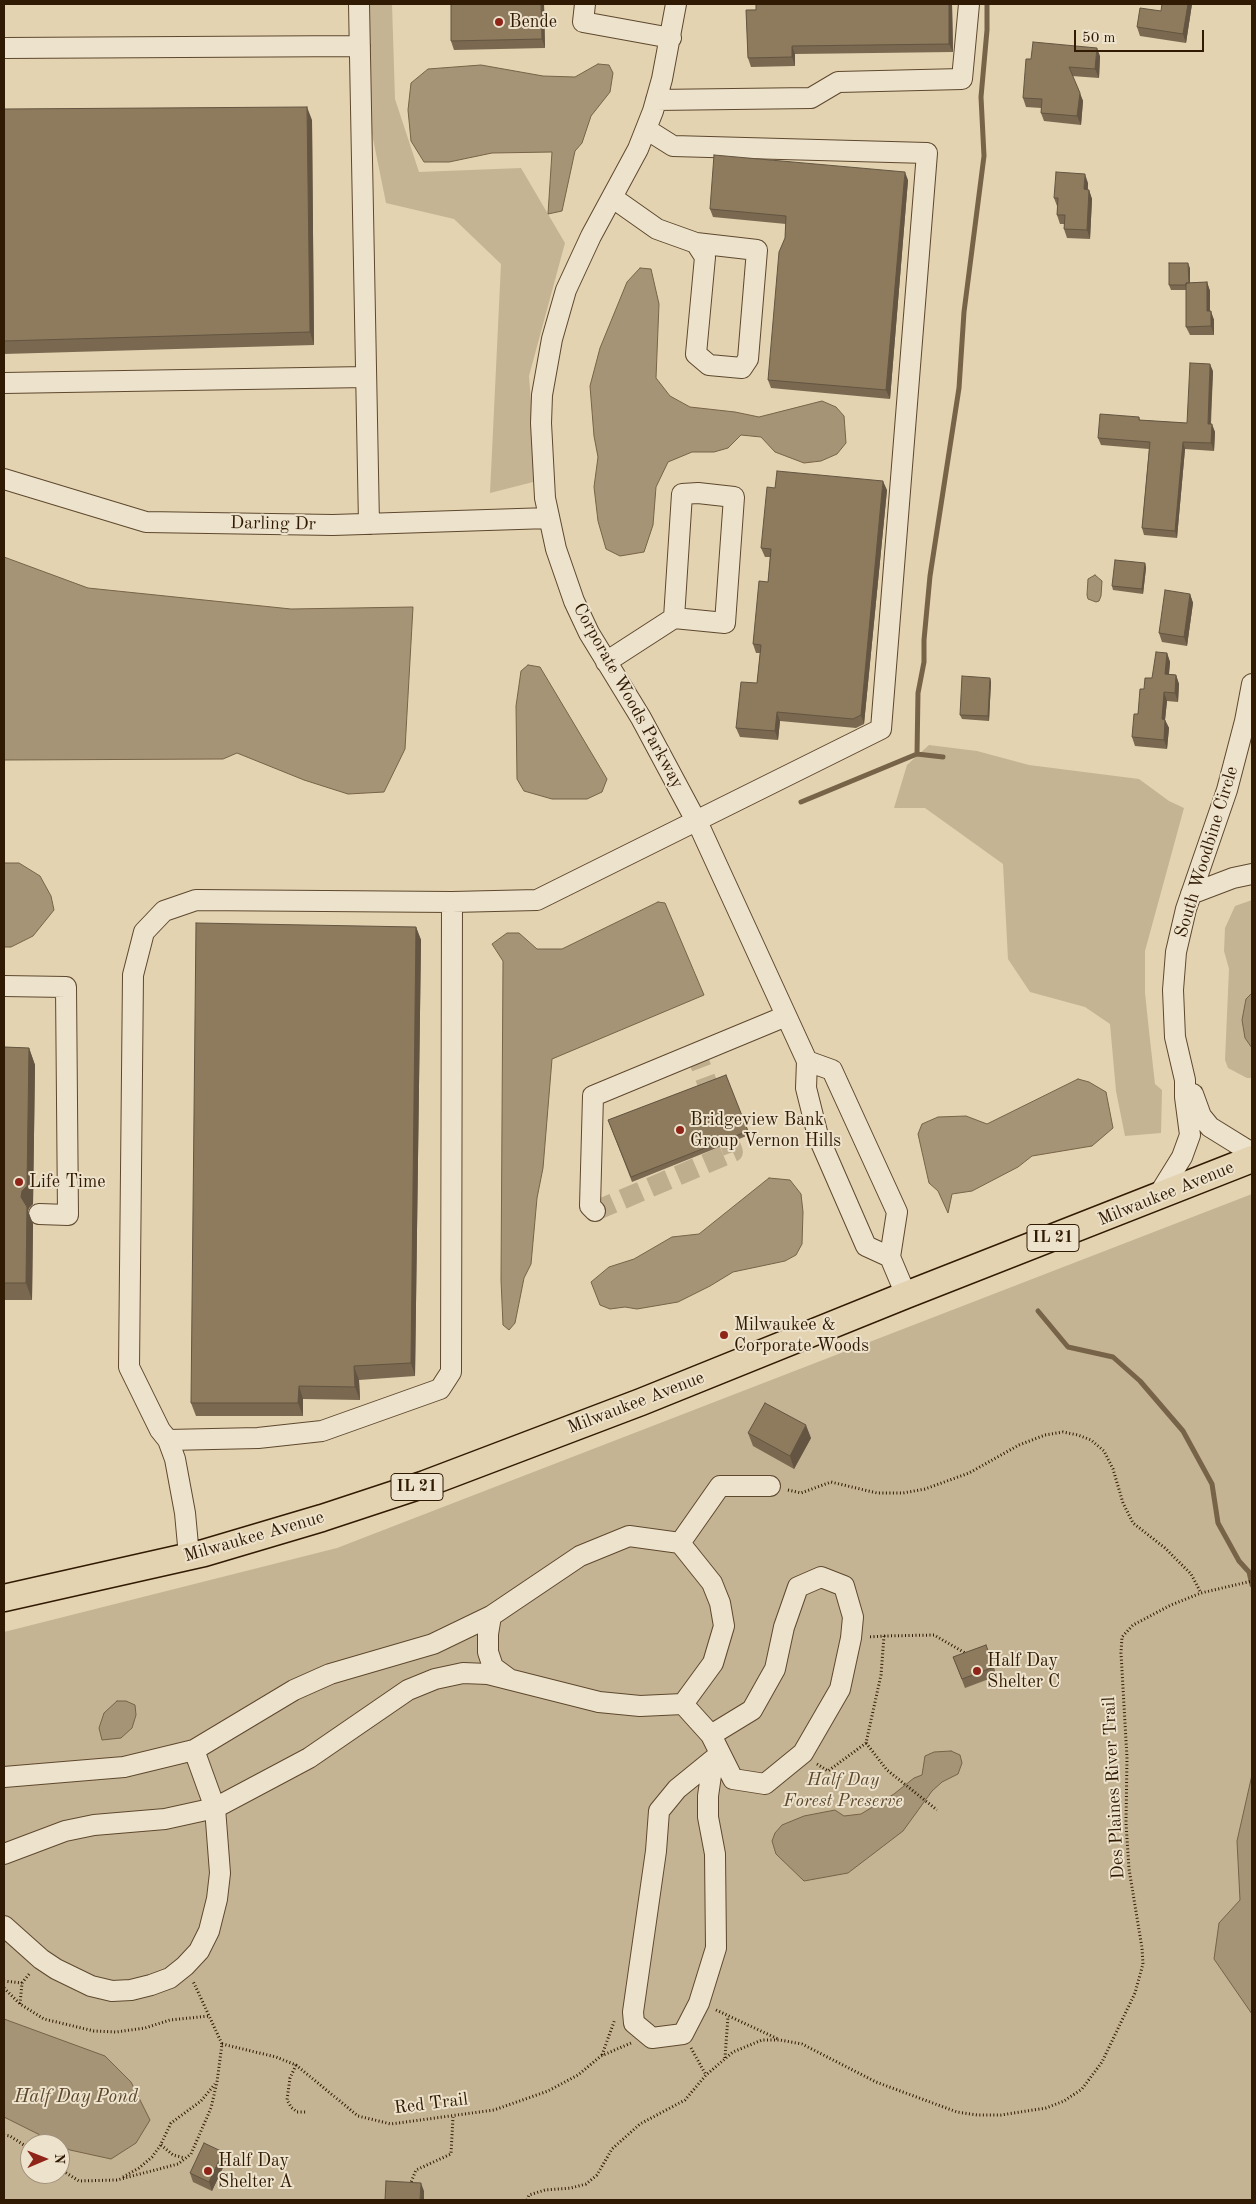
<!DOCTYPE html>
<style>
body{margin:0}
#map{position:relative;width:1256px;height:2204px;overflow:hidden;background:#e3d3b1;font-family:"Old Standard TT",serif}
canvas{display:block}
.frame{position:absolute;inset:0;border:5px solid #311a03;pointer-events:none}
.north{position:absolute;left:20px;top:2134px;width:50px;height:50px;box-sizing:border-box;background:#ede2cc;border:1px solid #a2927c;border-radius:50%;rotate:89deg;font-size:14px;font-weight:700;line-height:20px;text-align:center;color:#311a03}
.north::after{content:'';display:block;margin:auto;width:18px;height:22px;background:#8f2418;clip-path:polygon(50% 0,100% 100%,50% 72%,0 100%)}
.scale{position:absolute;left:1074px;top:30px;width:130px;height:22px;box-sizing:border-box;border:2px solid #311a03;border-top:0;padding-left:6px;font-size:15px;line-height:18px;white-space:nowrap;color:#311a03;-webkit-text-stroke:4px #ede2cc;paint-order:stroke}
</style>
<div id="map">
<canvas width="1256" height="2204"></canvas>
<div class="frame"></div>
<div class="north">N</div>
<div class="scale">50 m</div>
</div>
<script>
const ctx = document.querySelector('canvas').getContext('2d');
ctx.lineJoin = 'round';
function fill(path, color) { ctx.fillStyle = color; ctx.fill(path, 'evenodd'); }
const poly = rows => new Path2D(rows.map(r => 'M' + r).join(''));
function strokePath(path, color, width, dash) { ctx.strokeStyle = color; ctx.lineWidth = width; ctx.lineCap = dash ? 'butt' : 'round'; ctx.setLineDash(dash || []); ctx.stroke(path); }
function drawText(font, color, halo, rows, align = 'center') {
  ctx.font = font + ' "Old Standard TT",serif'; ctx.lineWidth = 4; ctx.setLineDash([]); ctx.textBaseline = 'middle'; ctx.strokeStyle = halo; ctx.fillStyle = color; for (const [text, x, y, turn = 0] of rows) {
    ctx.save(); ctx.translate(x, y); ctx.rotate((+turn || 0) * Math.PI / 180); ctx.textAlign = isNaN(turn) ? turn : align; if (halo) ctx.strokeText(text, 0, 0); ctx.fillText(text, 0, 0); ctx.restore();
  }
}
const green = poly([
 [362,4,392,4,395,99,419,172,521,168,565,243,529,376,537,481,490,493,501,264,454,219,386,203,362,84],
 [929,745,977,751,1029,765,1139,779,1169,801,1184,808,1145,951,1145,993,1149,1031,1155,1084,1162,1090,1161,1133,1125,1136,1116,1091,1110,1024,1085,1007,1030,992,1008,959,1003,864,925,808,894,808,907,765],
 [1252,900,1252,993,1246,999,1245,1038,1252,1048,1252,1078,1247,1078,1228,1068,1225,1060,1229,969,1224,951,1225,928,1235,906],
 [1252,1194,1252,2200,4,2200,4,1632,337,1548],
 [30,2144,60,2144,60,2174,30,2174]
]);
const water = poly([
 [598,64,609,65,613,73,610,92,591,116,582,143,575,151,562,211,548,214,552,152,492,153,449,162,424,162,411,141,408,110,411,83,428,69,481,65,543,76,575,77,598,64],
 [640,268,651,269,659,304,656,378,670,396,690,407,735,412,759,417,822,401,836,407,844,416,846,443,837,454,821,461,804,463,775,452,761,437,741,435,728,448,714,452,692,452,668,462,656,487,653,525,644,552,620,556,606,549,598,521,594,487,598,457,594,436,590,386,600,348,627,282,640,268],
 [4,557,88,588,291,609,413,607,405,749,384,792,348,794,304,780,237,753,223,759,4,760,4,557],
 [1095,575,1102,581,1101,596,1099,601,1096,602,1088,599,1087,595,1088,579,1095,575],
 [528,665,540,667,607,779,602,792,587,799,552,799,524,791,517,779,516,706,521,671,528,665],
 [4,863,19,863,40,876,51,896,54,910,33,936,11,947,4,947,4,863],
 [658,902,665,903,704,995,552,1059,543,1168,537,1198,531,1264,524,1278,515,1323,509,1330,503,1325,501,1280,503,961,492,944,507,933,519,933,537,949,562,949,658,902],
 [1252,993,1252,1048,1245,1038,1242,1020,1246,999,1252,993],
 [1078,1079,1089,1082,1106,1092,1113,1128,1092,1146,1032,1156,1018,1167,972,1191,952,1194,948,1213,938,1191,929,1183,918,1134,922,1124,938,1117,966,1116,987,1124,1078,1079],
 [769,1178,790,1180,801,1194,803,1212,802,1244,796,1255,785,1261,733,1272,710,1286,678,1302,637,1309,625,1307,610,1309,600,1305,591,1282,609,1267,634,1259,672,1237,699,1234,769,1178],
 [117,1701,126,1701,135,1705,136,1715,132,1728,121,1738,102,1740,99,1728,104,1713,117,1701],
 [951,1751,960,1755,962,1763,958,1774,942,1782,932,1791,903,1831,848,1873,804,1881,776,1854,772,1841,775,1833,782,1825,804,1816,835,1810,844,1816,861,1814,894,1794,914,1778,922,1775,925,1756,934,1752,951,1751],
 [1252,1775,1252,2014,1214,1959,1219,1923,1240,1900,1237,1841,1252,1775],
 [4,2019,105,2056,131,2082,150,2120,136,2143,111,2159,70,2150,4,2117,4,2019]
]);
const stream = poly([
 [917,754,918,693,924,662,924,640,930,576,959,388,964,312,984,156,981,97,987,30,987,4],
 [801,802,917,754,943,757],
 [1038,1311,1068,1347,1113,1357,1140,1381,1183,1431,1212,1484,1218,1523,1239,1561,1249,1572,1252,1585]
]);
const minorTunnel = poly([
 [595,1211,733,1152,696,1053]
]);
const path = poly([
 [788,1490,801,1493,831,1482,877,1493,903,1493,925,1489,969,1473,1019,1445,1045,1435,1063,1432,1078,1435,1091,1440,1104,1451,1113,1469,1123,1503,1133,1523,1165,1548,1191,1574,1201,1593],
 [884,1636,934,1635,967,1654],
 [866,1743,887,1770,937,1810],
 [817,1764,828,1771,866,1743,881,1675,884,1636,868,1637],
 [4,1981,22,1983],
 [4,1988,20,2004,44,2019,94,2031,116,2032,145,2028,170,2020,209,2016],
 [20,2004,22,1983,30,1973],
 [716,2010,778,2039],
 [222,2044,276,2057,296,2065,358,2116,391,2124,494,2110,548,2091,578,2075,601,2056,631,2043],
 [691,2048,706,2075],
 [602,2055,615,2019],
 [725,2058,728,2016],
 [296,2065,290,2078,287,2100,291,2107,297,2112,306,2112],
 [4,2135,10,2136,30,2149],
 [161,2145,173,2155,185,2158],
 [60,2169,79,2181,117,2180,178,2164,191,2154,211,2108,217,2082,222,2044,193,1981],
 [123,2177,139,2168,152,2157,160,2146,171,2123,201,2101,215,2084],
 [410,2185,416,2170,451,2154,453,2117],
 [527,2200,529,2195,545,2190,571,2188,586,2184,597,2175,612,2149,640,2124,685,2100,706,2075,733,2052,762,2040,780,2040,802,2044,876,2082,957,2112,977,2115,1001,2115,1046,2108,1064,2101,1082,2089,1102,2062,1135,1993,1143,1964,1142,1948,1129,1869,1126,1823,1127,1758,1121,1653,1122,1637,1133,1625,1171,1605,1201,1593,1252,1581]
]);
const minor = poly([
 [359,4,369,524],
 [585,4,583,22,671,38],
 [676,4,662,79,653,111,638,149,591,236,566,290,552,339,542,395,541,423,545,498,556,549,574,601,589,633,641,718,701,830,807,1061],
 [4,48,360,46],
 [656,100,811,98,838,82,962,79,969,4],
 [613,198,657,229,696,243,705,257,696,354,709,365,742,368,748,359,757,250,696,243],
 [4,383,366,377],
 [4,479,146,522,333,525,549,518],
 [606,662,674,618,682,494,698,493,734,497,725,623,674,618],
 [1191,894,1233,878,1252,874],
 [452,902,451,1372,440,1389,322,1431,258,1438,168,1440,160,1430,129,1367,133,975,144,932,164,911,196,900,452,902,537,900,881,729,927,153,673,146,646,129],
 [4,986,66,987,68,1215,39,1214],
 [1193,1094,1201,1116,1210,1127,1252,1153],
 [1156,1199,1182,1157,1190,1135,1185,1097,1185,1080,1175,1037,1173,990,1176,952,1186,909,1227,790,1245,721,1252,684],
 [595,1211,590,1206,593,1096,786,1016],
 [890,1257,866,1246,818,1136,806,1088,807,1061,832,1070,897,1212,890,1257,906,1295],
 [168,1440,175,1459,185,1513,189,1556],
 [680,1543,720,1486,770,1486],
 [491,1616,488,1634,488,1652,493,1667,508,1678],
 [683,1704,711,1735,733,1779,765,1784,803,1753,840,1689,851,1638,853,1617,844,1586,821,1577,798,1587,784,1627,775,1669,752,1710,711,1735],
 [720,1754,711,1775,708,1796,708,1817,715,1854,716,1948,699,2003,683,2034,652,2038,634,2023,633,2012,656,1851,659,1811,677,1789,720,1754],
 [4,1777,124,1767,194,1750,294,1690,330,1674,433,1644,491,1616,580,1556,629,1536,680,1543,712,1583,720,1603,724,1626,713,1663,683,1704,640,1706,599,1702,488,1674,463,1673,435,1679,408,1690,309,1758,215,1808,165,1819,94,1825,65,1831,4,1854],
 [4,1926,41,1959,56,1969,91,1986,112,1991,131,1990,151,1985,170,1978,185,1966,199,1951,209,1931,217,1899,220,1873,215,1808,194,1750]
]);
const major = poly([
 [4,1598,204,1553,322,1518,425,1484,641,1402,906,1295,1252,1159]
]);
const wall = poly([
 [544,4,545,48,454,50,451,41],
 [952,4,953,52,795,54,795,66,751,67,748,58,746,10],
 [1192,4,1186,43,1140,36,1137,27,1161,11],
 [1100,56,1099,78,1072,76,1083,101,1081,125,1044,121,1041,113,1041,108,1026,107,1023,98,1031,59],
 [4,109,312,120,314,345,4,354],
 [908,180,890,399,771,388,768,380,785,238,786,224,713,217,710,209],
 [1088,183,1088,190,1089,190,1092,199,1090,239,1067,238,1064,229,1064,224,1060,224,1057,215,1057,206,1054,198],
 [1190,268,1190,283,1207,282,1210,291,1210,311,1214,320,1214,335,1190,335,1186,327,1186,290,1171,290,1169,285],
 [1213,371,1211,424,1215,432,1214,451,1185,449,1177,538,1144,535,1142,528,1149,449,1101,445,1098,438,1139,417,1140,420,1187,423],
 [775,488,887,490,864,724,856,728,780,721,778,740,740,737,736,728,757,683,760,653,756,653,753,644,768,582,770,557,765,557,761,548],
 [1145,563,1146,568,1143,594,1113,590,1112,586],
 [1190,594,1193,603,1187,646,1162,642,1159,633],
 [1167,653,1170,662,1169,674,1176,675,1179,684,1178,702,1167,701,1165,720,1169,728,1167,749,1135,746,1132,737,1144,689,1152,678],
 [990,678,991,682,989,721,962,719,960,715],
 [416,927,421,940,415,1376,359,1380,360,1400,303,1399,303,1416,196,1416,191,1403],
 [4,1047,29,1048,35,1065,33,1204,29,1208,28,1211,33,1224,32,1300,4,1300],
 [726,1075,749,1135,632,1182,608,1120],
 [748,1433,811,1438,794,1469,753,1446],
 [986,1645,997,1676,965,1688,953,1657],
 [226,2161,212,2191,193,2182,190,2173]
]);
const shadedWall = poly([
 [541,4,544,4,545,48,542,39],
 [949,4,952,4,953,52,949,44],
 [1188,4,1192,4,1186,43,1183,34],
 [792,46,795,54,795,66,792,57],
 [1097,48,1100,56,1099,78,1095,69],
 [1080,93,1083,101,1081,125,1077,116],
 [307,107,312,120,314,345,310,332],
 [905,172,908,180,890,399,886,390],
 [1085,174,1088,183,1087,198,1084,189],
 [1089,190,1092,199,1090,239,1087,230],
 [1188,263,1190,268,1190,290,1189,285],
 [1207,282,1210,291,1210,320,1207,311],
 [1211,311,1214,320,1214,335,1211,326],
 [1210,364,1213,371,1210,431,1208,424],
 [1212,424,1215,432,1214,451,1211,443],
 [1183,442,1185,449,1177,538,1175,531],
 [883,481,887,490,864,724,861,715],
 [1145,563,1146,568,1143,594,1142,589],
 [1190,594,1193,603,1187,646,1184,637],
 [1167,653,1170,662,1168,683,1165,674],
 [1176,675,1179,684,1178,702,1175,693],
 [990,678,991,682,989,721,988,716],
 [1164,692,1167,701,1165,720,1169,728,1167,749,1164,740,1162,719],
 [777,712,780,721,778,740,775,731],
 [416,927,421,940,415,1376,411,1363],
 [29,1048,35,1065,33,1204,29,1208,28,1211,33,1224,32,1300,26,1283,21,1197],
 [354,1366,359,1380,360,1400,355,1387],
 [299,1386,303,1399,303,1416,298,1403],
 [806,1425,811,1438,794,1469,790,1456],
 [223,2152,226,2161,212,2191,209,2182],
 [421,2183,424,2191,424,2200,420,2200]
]);
const building = poly([
 [451,4,541,4,542,39,451,41,451,4],
 [756,4,949,4,949,44,792,46,792,57,748,58,746,10,756,10,756,4],
 [1162,4,1188,4,1183,34,1137,27,1140,8,1161,11,1162,4],
 [1033,42,1097,48,1095,69,1069,67,1080,93,1077,116,1041,113,1042,99,1023,98,1026,59,1031,59,1033,42],
 [307,107,310,332,4,341,4,109,307,107],
 [714,155,905,172,886,390,768,380,779,252,785,238,786,216,710,209,714,155],
 [1056,172,1085,174,1084,189,1089,190,1087,230,1064,229,1065,215,1057,215,1058,198,1054,198,1056,172],
 [1169,263,1188,263,1189,283,1186,283,1186,285,1169,285,1169,263],
 [1207,282,1207,311,1211,311,1211,326,1186,327,1186,283,1207,282],
 [1190,363,1210,364,1208,424,1212,424,1211,443,1183,442,1175,531,1142,528,1150,442,1098,438,1100,414,1139,417,1139,420,1187,423,1190,363],
 [777,471,883,481,861,715,853,719,777,712,775,731,736,728,741,682,757,683,761,645,753,644,759,581,768,582,771,549,761,548,767,487,775,488,777,471],
 [1115,560,1145,563,1142,589,1112,586,1115,560],
 [1165,590,1190,594,1184,637,1159,633,1165,590],
 [1156,652,1167,653,1165,674,1176,675,1175,693,1164,692,1162,719,1165,720,1164,740,1132,737,1134,714,1138,714,1140,689,1144,689,1145,678,1152,678,1156,652],
 [962,676,990,678,988,716,960,715,962,676],
 [196,923,416,927,411,1363,354,1366,355,1387,299,1386,298,1403,191,1403,196,923],
 [4,1047,29,1048,27,1186,22,1191,21,1197,27,1207,26,1283,4,1283,4,1047],
 [726,1075,748,1131,631,1177,608,1120,726,1075],
 [765,1403,806,1425,790,1456,748,1433,765,1403],
 [986,1645,994,1667,962,1679,953,1657,986,1645],
 [204,2143,223,2152,209,2182,190,2173,204,2143],
 [386,2181,421,2183,420,2200,385,2200,386,2181]
]);
const markers = [
 [499,22,5,"#8f2418"],
 [680,1130,5,"#8f2418"],
 [19,1182,5,"#8f2418"],
 [724,1335,5,"#8f2418"],
 [977,1671,5,"#8f2418"],
 [208,2171,5,"#8f2418"]
];
const shields = [
 [1053,1238,52],
 [417,1487,52]
];
const shieldNames = [
 ["IL 21",1053,1238],
 ["IL 21",417,1487]
];
const poiNames = [
 ["Bende",509,22],
 ["Bridgeview Bank",690,1120],
 ["Group Vernon Hills",690,1141],
 ["Life Time",29,1182],
 ["Milwaukee &",734,1325],
 ["Corporate Woods",734,1346],
 ["Half Day",987,1661],
 ["Shelter C",987,1682],
 ["Half Day",218,2161],
 ["Shelter A",218,2182]
];
const streetNames = [
 ["Darling Dr",273,524,1],
 ["Corporate Woods Parkway",628,696,61],
 ["South Woodbine Circle",1207,852,-73],
 ["Milwaukee Avenue",1166,1194,-22],
 ["Milwaukee Avenue",636,1403,-21],
 ["Milwaukee Avenue",254,1537,-16],
 ["Des Plaines River Trail",1114,1788,-93],
 ["Red Trail",431,2104,-7]
];
const parkNames = [
 ["Half Day",843,1780],
 ["Forest Preserve",843,1801]
];
const waterNames = [
 ["Half Day Pond",76,2097]
];
fill(green, '#c5b493');
fill(water, '#a69476');
strokePath(water, '#776348', 1);
strokePath(stream, '#776348', 5);
strokePath(minorTunnel, '#bfae8e', 20, [20, 10]);
strokePath(minor, '#5e482e', 22);
strokePath(major, '#311a03', 29);
strokePath(path, '#311a03', 3, [1, 2.5]);
strokePath(minor, '#ede2cc', 20);
strokePath(major, '#e3d3b1', 26);
fill(wall, '#7a6950');
fill(shadedWall, '#635541');
fill(building, '#8e7a5d');
strokePath(building, '#635541', 1);
for (const [x, y, r, color] of markers) { const dot = new Path2D(); dot.arc(x, y, r, 0, 2 * Math.PI); ctx.fillStyle = color; ctx.fill(dot); strokePath(dot, '#ede2cc', 2); }
for (const [x, y, w] of shields) { const box = new Path2D(); box.roundRect(x - w / 2, y - 13.5, w, 27, 4); ctx.fillStyle = '#ede2cc'; ctx.fill(box); strokePath(box, '#311a03', 1); }
drawText('bold 16px', '#311a03', null, shieldNames);
drawText('18px', '#311a03', '#ede2cc', poiNames, 'left');
drawText('18px', '#311a03', '#ede2cc', streetNames);
drawText('italic 18px', '#5d482e', '#ede2cc', parkNames);
drawText('italic 19px', '#5a452b', '#ede2cc', waterNames);
</script>
